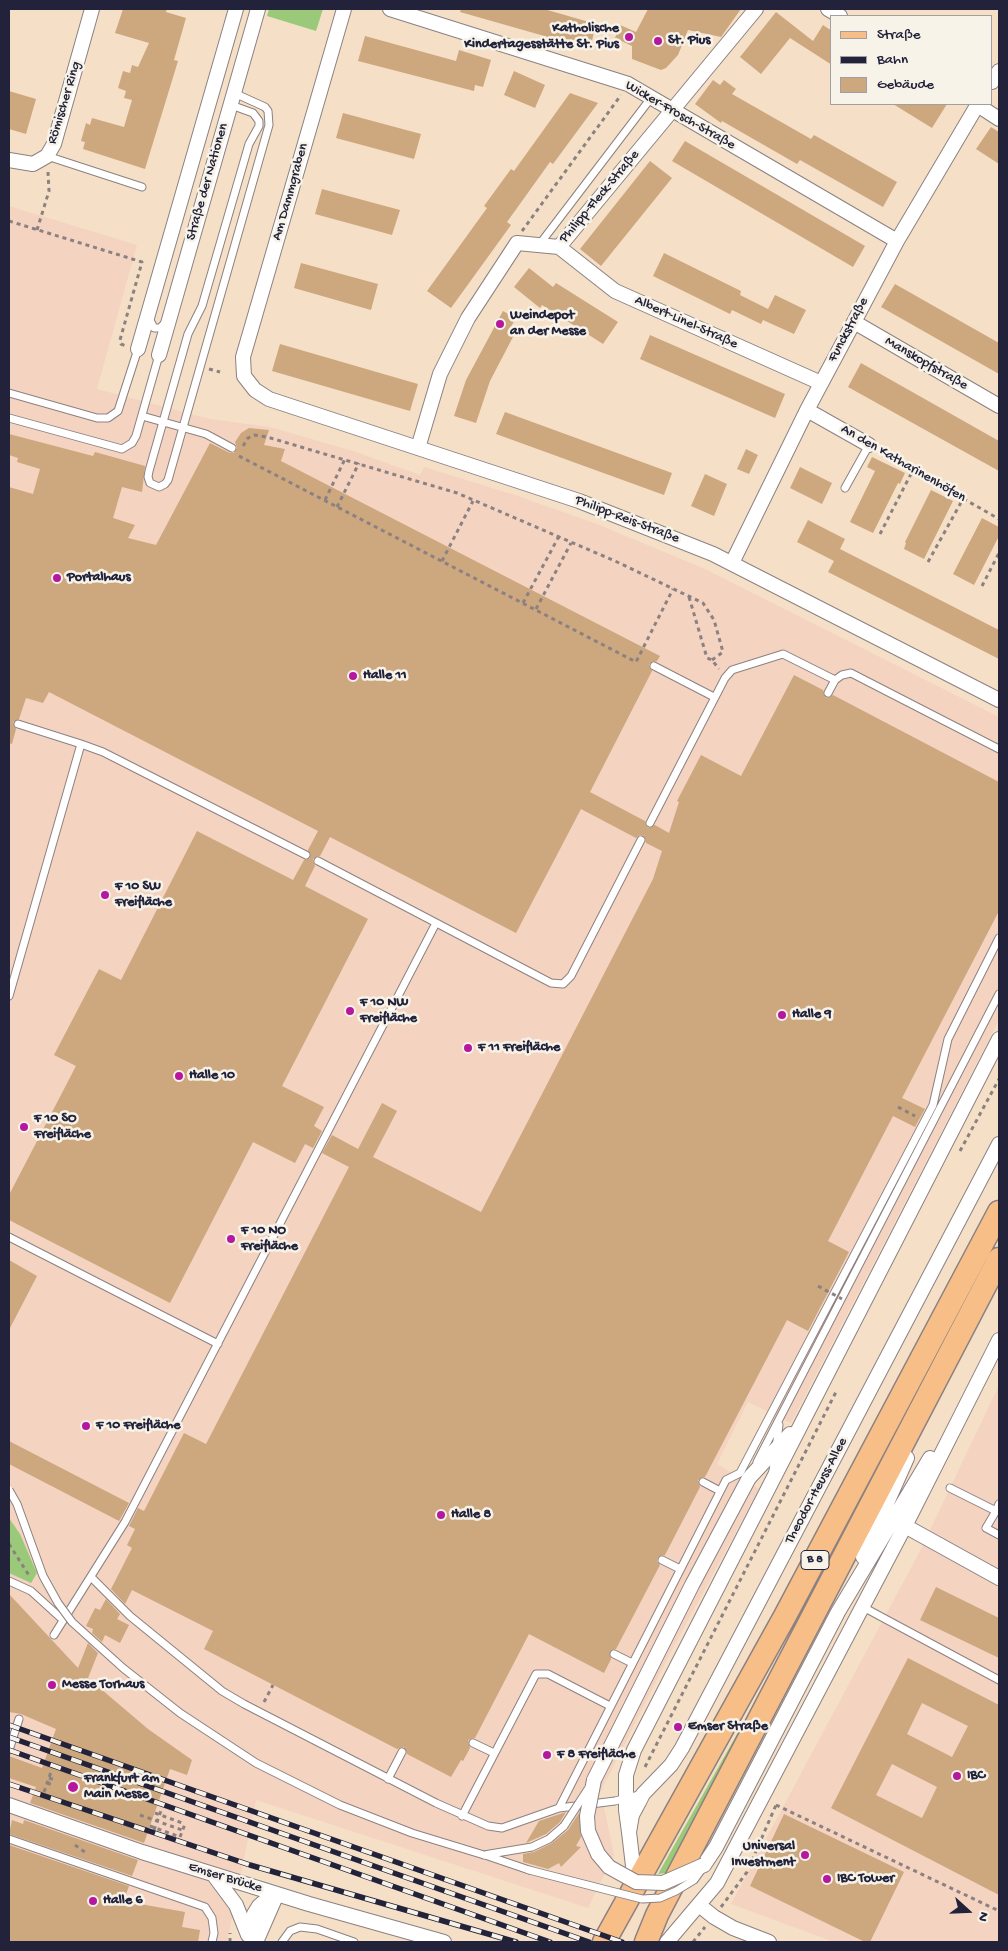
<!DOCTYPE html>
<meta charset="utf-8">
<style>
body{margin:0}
#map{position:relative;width:1008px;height:1951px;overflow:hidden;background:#f5e0c7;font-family:"Gochi Hand",sans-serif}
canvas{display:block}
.frame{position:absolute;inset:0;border:10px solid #22223b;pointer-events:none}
.legend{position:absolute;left:830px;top:15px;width:162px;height:90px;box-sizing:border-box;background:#f7f3e8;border:1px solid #a29fa3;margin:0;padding:6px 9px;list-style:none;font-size:15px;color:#22223b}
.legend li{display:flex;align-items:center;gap:10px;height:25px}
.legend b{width:25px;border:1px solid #a29fa3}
.north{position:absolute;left:943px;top:1886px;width:50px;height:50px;-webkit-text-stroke:4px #f7f3e8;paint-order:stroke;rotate:110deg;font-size:14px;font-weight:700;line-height:20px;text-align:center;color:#22223b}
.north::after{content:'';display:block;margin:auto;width:18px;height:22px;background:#22223b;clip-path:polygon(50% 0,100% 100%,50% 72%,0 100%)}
</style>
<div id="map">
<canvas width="1008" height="1951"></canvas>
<div class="frame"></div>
<ul class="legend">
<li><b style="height:6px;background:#f7be87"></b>Straße</li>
<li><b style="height:6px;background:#22223b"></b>Bahn</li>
<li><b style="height:14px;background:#cda77e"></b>Gebäude</li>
</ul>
<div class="north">N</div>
</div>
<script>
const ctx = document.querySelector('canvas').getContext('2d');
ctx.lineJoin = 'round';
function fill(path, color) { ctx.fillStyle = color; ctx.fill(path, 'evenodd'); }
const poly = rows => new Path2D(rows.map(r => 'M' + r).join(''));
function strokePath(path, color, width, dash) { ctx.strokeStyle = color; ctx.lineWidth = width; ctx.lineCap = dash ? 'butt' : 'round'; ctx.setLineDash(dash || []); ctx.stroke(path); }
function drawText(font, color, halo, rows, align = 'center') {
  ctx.font = font + ' "Gochi Hand",sans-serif'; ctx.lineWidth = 5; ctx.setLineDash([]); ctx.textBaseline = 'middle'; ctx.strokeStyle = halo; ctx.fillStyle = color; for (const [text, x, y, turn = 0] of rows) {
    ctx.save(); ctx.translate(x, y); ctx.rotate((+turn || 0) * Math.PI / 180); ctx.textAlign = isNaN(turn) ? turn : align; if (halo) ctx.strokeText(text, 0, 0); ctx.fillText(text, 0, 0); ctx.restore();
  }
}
const built = poly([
 [9,206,137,245,97,389,210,419,270,427,353,451,420,475,424,467,515,495,597,524,705,569,999,717,999,1020,791,1423,748,1402,717,1464,759,1489,672,1650,595,1803,594,1807,604,1807,614,1855,588,1908,256,1800,227,1942,9,1942],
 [999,1385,999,1942,834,1942,731,1904,920,1551]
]);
const green = poly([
 [269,9,323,9,316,31,267,16],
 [9,1518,20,1534,37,1573,31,1583,9,1573],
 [741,1727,744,1728,667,1873,658,1874]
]);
const building = poly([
 [123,9,167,9,166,12,186,18,174,60,178,61,145,169,83,149,85,142,81,141,86,123,90,125,92,118,124,127,132,100,124,98,126,91,118,88,123,71,130,73,132,65,138,67,149,43,115,33],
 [461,9,544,9,596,24,590,49,460,12],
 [648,9,741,9,721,37,688,30,678,55,666,68,661,70,632,59,632,46,615,38,620,25,636,32],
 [776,12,813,41,823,25,832,31,832,65,790,38,761,74,740,57],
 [365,36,456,61,459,50,491,60,483,87,475,85,474,91,358,61],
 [514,71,545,85,535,108,504,95],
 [713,80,720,85,724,80,736,89,732,94,811,139,814,135,897,182,883,207,800,160,797,164,722,121,721,123,695,104],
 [9,91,36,99,26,134,9,129],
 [570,93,598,103,553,164,550,162,507,222,511,225,451,308,427,291,487,208,484,206,511,169,514,171],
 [893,104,947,104,932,128],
 [343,113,421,134,414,159,336,138],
 [991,127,999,132,999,164,976,149],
 [685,141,865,246,853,267,672,161],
 [650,161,672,178,601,266,580,249],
 [322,189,400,210,392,235,315,214],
 [664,253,741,291,740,295,768,309,775,295,806,310,794,334,763,320,761,324,732,310,730,314,653,276],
 [301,263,378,284,371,310,294,288],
 [529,268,553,287,556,283,618,322,603,344,542,305,540,308,514,287],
 [895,284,999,343,999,374,881,307],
 [503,311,516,318,508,332,514,335,490,381,476,423,454,416,466,380],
 [650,335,785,394,775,418,640,359],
 [280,344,418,384,410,411,272,371],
 [861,363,999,441,999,471,848,387],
 [505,412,672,473,664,495,496,434],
 [249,428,269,430,264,445,285,449,281,461,660,656,657,661,649,664,652,671,590,792,645,821,648,828,655,825,669,833,679,802,677,801,701,755,741,776,794,675,823,690,826,698,833,695,999,782,999,911,902,1098,925,1109,915,1127,893,1116,828,1241,849,1252,808,1331,787,1320,705,1477,698,1480,700,1487,665,1555,658,1557,657,1561,660,1565,616,1649,610,1651,611,1659,604,1673,529,1634,475,1738,468,1740,470,1748,463,1761,461,1760,451,1777,407,1754,404,1747,397,1749,204,1649,213,1631,132,1590,125,1604,111,1589,132,1548,127,1545,135,1529,129,1526,138,1508,144,1511,184,1433,206,1444,349,1167,322,1153,332,1135,358,1149,382,1103,397,1111,373,1157,481,1212,653,879,662,851,646,843,644,836,640,835,636,838,581,809,516,933,330,837,320,856,313,859,315,866,305,886,368,919,282,1086,324,1107,314,1126,322,1131,313,1148,305,1144,295,1163,253,1142,170,1303,9,1220,9,1195,76,1066,54,1055,99,969,121,980,197,831,293,880,304,860,310,858,308,850,318,831,49,692,43,703,26,698,19,719,13,722,16,729,12,744,9,743,9,487,33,494,40,469,17,462,18,458,9,455,9,434,93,456,95,452,145,466,142,492,122,487,113,518,135,525,128,538,156,545,210,443,230,453,234,453,237,448,235,442,241,433],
 [746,449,758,455,749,474,737,469],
 [872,457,905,473,900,484,898,483,873,533,850,522,875,471,867,467],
 [800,467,832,483,822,504,790,488],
 [705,474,727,484,714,516,691,506],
 [931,490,953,501,924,559,904,549,906,543,905,542],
 [982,518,999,527,999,536,974,585,953,574],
 [808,520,845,539,840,549,999,630,999,659,828,572,834,561,797,542],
 [9,1260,37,1276,9,1330],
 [9,1441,129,1503,119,1521,9,1464],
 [936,1587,999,1618,999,1658,920,1620],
 [9,1594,78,1668,88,1643,98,1653,88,1678,148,1729,192,1760,187,1775,170,1769,144,1843,30,1803,36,1787,9,1778,9,1756,42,1768,56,1729,21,1714,9,1712],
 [106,1599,120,1614,117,1619,129,1625,120,1643,105,1635,102,1642,92,1633,93,1629,86,1626,95,1608,100,1610],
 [908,1658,999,1705,999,1895,831,1808],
 [922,1703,968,1726,952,1757,907,1734],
 [892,1764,937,1787,922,1818,876,1795],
 [566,1812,560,1822,546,1834,526,1843,539,1821],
 [579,1813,581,1837,576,1846,581,1847,561,1867,559,1863,548,1869,523,1862,523,1854,534,1852,552,1843,568,1830],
 [784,1814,904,1872,870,1942,865,1942,750,1886],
 [12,1820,23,1824,24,1820,138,1860,132,1876,9,1834],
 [9,1845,129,1886,125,1897,141,1900,140,1904,185,1912,182,1927,200,1930,198,1942,9,1942]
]);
const path = poly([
 [9,221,142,262,120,340,121,344,126,346],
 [37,230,49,191,48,172],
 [522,231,621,95],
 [209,369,220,372],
 [243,446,248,438,254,435,267,437,457,493,615,561,703,603,714,620,723,652,712,660],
 [880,451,999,519],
 [239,456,636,662,673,589],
 [325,500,345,459],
 [337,507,359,463],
 [880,534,913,470],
 [442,561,473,501],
 [928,562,963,499],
 [982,586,999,553],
 [689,597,707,658,712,660,719,669],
 [523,603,558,538],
 [536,609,571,543],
 [898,1107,915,1116],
 [960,1151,999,1079],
 [9,1544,30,1577],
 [264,1702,273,1685],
 [645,1767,837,1390],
 [49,1778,55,1780],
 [47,1783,53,1785],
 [44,1792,52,1769],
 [776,1805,997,1910],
 [140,1815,182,1830],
 [154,1830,162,1808],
 [180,1837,185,1824],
 [75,1845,86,1853],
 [721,1907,747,1872,776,1805],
 [230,1942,230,1933],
 [693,1942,705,1927]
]);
const service = poly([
 [231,105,253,113,259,121,259,126,249,144,202,306,188,334,149,471,148,477,150,483,159,487,165,484,168,480,269,125,268,111,265,107,234,93],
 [47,156,142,187],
 [539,245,651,98],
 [150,320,154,328,160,328,165,323],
 [9,393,97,418,108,418,118,411,138,349],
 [142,416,206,434,232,448],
 [9,418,122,449,132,443,136,436,159,355],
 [845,488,869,445],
 [654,666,714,697],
 [828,693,835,680,842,675,851,673,999,749],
 [81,744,103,752,306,855],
 [650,823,725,678,732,670,783,654,835,680],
 [318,861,551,983,563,984,571,976,641,840],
 [9,996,81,744,18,724],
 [9,1237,218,1344],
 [757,1462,999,994],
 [773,1471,779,1425],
 [703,1482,720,1491],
 [950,1488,996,1511,999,1504],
 [996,1511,986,1528,999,1535],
 [662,1560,680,1569],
 [91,1577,130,1616,222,1691,244,1704,436,1803,488,1826,502,1828,559,1808,726,1480,740,1473,933,1105,948,1039,999,938],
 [9,1581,31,1591,63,1620],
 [863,1607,999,1680],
 [54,1635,125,1522,436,923],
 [614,1654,632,1663],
 [473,1743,494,1753],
 [9,1750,19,1719],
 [388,1779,402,1752],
 [559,1808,615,1801,643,1794],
 [462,1816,536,1674,548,1674,610,1706],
 [9,1839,205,1907,212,1918,214,1933,212,1942],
 [484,1855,532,1847,549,1839,564,1826],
 [485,1855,529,1870],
 [282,1942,290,1931,300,1927,317,1929,354,1942]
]);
const minor = poly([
 [344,9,243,357,244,376,255,390,269,399,579,501,713,554,999,700],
 [390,9,628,84,897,241],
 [828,9,840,16],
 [992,82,999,71],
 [976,104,999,119],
 [9,160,33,164,47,156,54,144,92,9],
 [559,247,756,9],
 [559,247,615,291,821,383],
 [854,322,999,406],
 [138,349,236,9],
 [159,355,258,9],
 [807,410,869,445],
 [418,448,440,374,468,318,517,243,559,247],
 [732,563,807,410,854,322,897,241,978,104],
 [905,1526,999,1578],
 [863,1557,907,1458],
 [594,1780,692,1585,749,1478,790,1434],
 [9,1805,142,1852,309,1904,444,1942],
 [629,1832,626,1810,626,1775,634,1750,999,1039],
 [704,1865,716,1847,838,1612,930,1458],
 [213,1874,236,1905,248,1935],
 [631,1885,633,1866,629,1832,632,1815,639,1802,643,1794,671,1765,682,1748,999,1144],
 [699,1905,714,1917,733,1928,769,1942],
 [248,1934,254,1914,259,1906,274,1893],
 [256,1942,277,1894],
 [667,1942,717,1883,905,1526,999,1340]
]);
const primary = poly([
 [604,1942,785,1616,999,1212],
 [646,1942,657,1915,999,1259]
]);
const rail = poly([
 [9,1725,622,1942],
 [9,1737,589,1942],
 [9,1750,550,1942],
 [9,1784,250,1865,516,1942]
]);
const pathBridge = poly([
 [818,1286,842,1299],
 [155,1813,185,1824],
 [150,1826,180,1837]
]);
const serviceBridge = poly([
 [9,1490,17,1504,43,1576,58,1603,72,1622,123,1668,180,1713,256,1763,340,1805,412,1833,484,1855],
 [564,1826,588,1789],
 [529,1870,642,1899,660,1898,676,1891,694,1880,702,1869]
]);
const minorBridge = poly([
 [594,1780,587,1816,588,1831,598,1854,609,1867,636,1882,663,1883,704,1865]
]);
const markers = [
 [629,37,5,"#b5179e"],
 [658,41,5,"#b5179e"],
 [500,324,5,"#b5179e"],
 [57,578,5,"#b5179e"],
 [353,676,5,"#b5179e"],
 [105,895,5,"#b5179e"],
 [350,1011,5,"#b5179e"],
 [782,1015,5,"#b5179e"],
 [468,1048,5,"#b5179e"],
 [179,1076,5,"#b5179e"],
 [24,1127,5,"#b5179e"],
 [231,1239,5,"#b5179e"],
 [86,1426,5,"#b5179e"],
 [441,1515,5,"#b5179e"],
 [52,1685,5,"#b5179e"],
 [678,1727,5,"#b5179e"],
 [547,1755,5,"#b5179e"],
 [957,1776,5,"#b5179e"],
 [73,1787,6,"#b5179e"],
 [805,1855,5,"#b5179e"],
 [827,1879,5,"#b5179e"],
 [93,1901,5,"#b5179e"]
];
const shields = [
 [815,1560,28]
];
const shieldNames = [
 ["B 8",815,1560]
];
const poiNames = [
 ["Katholische",619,29,"right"],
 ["Kindertagesstätte St. Pius",619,45,"right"],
 ["St. Pius",668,41],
 ["Weindepot",510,316],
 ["an der Messe",510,332],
 ["Portalhaus",67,578],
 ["Halle 11",363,676],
 ["F 10 SW",115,887],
 ["Freifläche",115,903],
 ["F 10 NW",360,1003],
 ["Freifläche",360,1019],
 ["Halle 9",792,1015],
 ["F 11 Freifläche",478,1048],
 ["Halle 10",189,1076],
 ["F 10 SO",34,1119],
 ["Freifläche",34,1135],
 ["F 10 NO",241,1231],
 ["Freifläche",241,1247],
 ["F 10 Freifläche",96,1426],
 ["Halle 8",451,1515],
 ["Messe Torhaus",62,1685],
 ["Emser Straße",688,1727],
 ["F 8 Freifläche",557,1755],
 ["IBC",967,1776],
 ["Frankfurt am",84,1779],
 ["Main Messe",84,1795],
 ["Universal",795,1847,"right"],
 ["Investment",795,1863,"right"],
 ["IBC Tower",837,1879],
 ["Halle 6",103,1901]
];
const streetNames = [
 ["Römischer Ring",65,103,-73],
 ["Wicker-Frosch-Straße",680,116,30],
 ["Straße der Nationen",208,182,-74],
 ["Am Dammgraben",291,192,-74],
 ["Philipp-Fleck-Straße",600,197,-50],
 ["Albert-Linel-Straße",686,323,24],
 ["Funckstraße",849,330,-62],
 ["Manskopfstraße",926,364,30],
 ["An den Katharinenhöfen",903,464,30],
 ["Philipp-Reis-Straße",627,520,21],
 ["Theodor-Heuss-Allee",817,1491,-62],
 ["Emser Brücke",225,1878,17]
];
fill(built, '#f4d3c0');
fill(green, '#9aca79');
fill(building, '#cda77e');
strokePath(service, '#8c8181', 9);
strokePath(minor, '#8c8181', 16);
strokePath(primary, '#8c8181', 25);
strokePath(path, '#8c8181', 3, [4, 4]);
strokePath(service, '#fff', 7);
strokePath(minor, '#fff', 14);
strokePath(primary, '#f7be87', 22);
strokePath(rail, '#22223b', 5.5);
strokePath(rail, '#f7f3e8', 4, [11]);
strokePath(serviceBridge, '#8c8181', 9, []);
strokePath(minorBridge, '#8c8181', 16, []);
strokePath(pathBridge, '#8c8181', 3, [4, 4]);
strokePath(serviceBridge, '#fff', 7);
strokePath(minorBridge, '#fff', 14);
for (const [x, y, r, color] of markers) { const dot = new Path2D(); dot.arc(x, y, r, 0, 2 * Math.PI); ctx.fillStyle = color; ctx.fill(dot); strokePath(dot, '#f7f3e8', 2); }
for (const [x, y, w] of shields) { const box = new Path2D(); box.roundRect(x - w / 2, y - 9.5, w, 19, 4); ctx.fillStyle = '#f7f3e8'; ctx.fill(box); strokePath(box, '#22223b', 1); }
drawText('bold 12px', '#22223b', null, shieldNames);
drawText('bold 14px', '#22223b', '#f7f3e8', poiNames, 'left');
drawText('14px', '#22223b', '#f7f3e8', streetNames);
</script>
